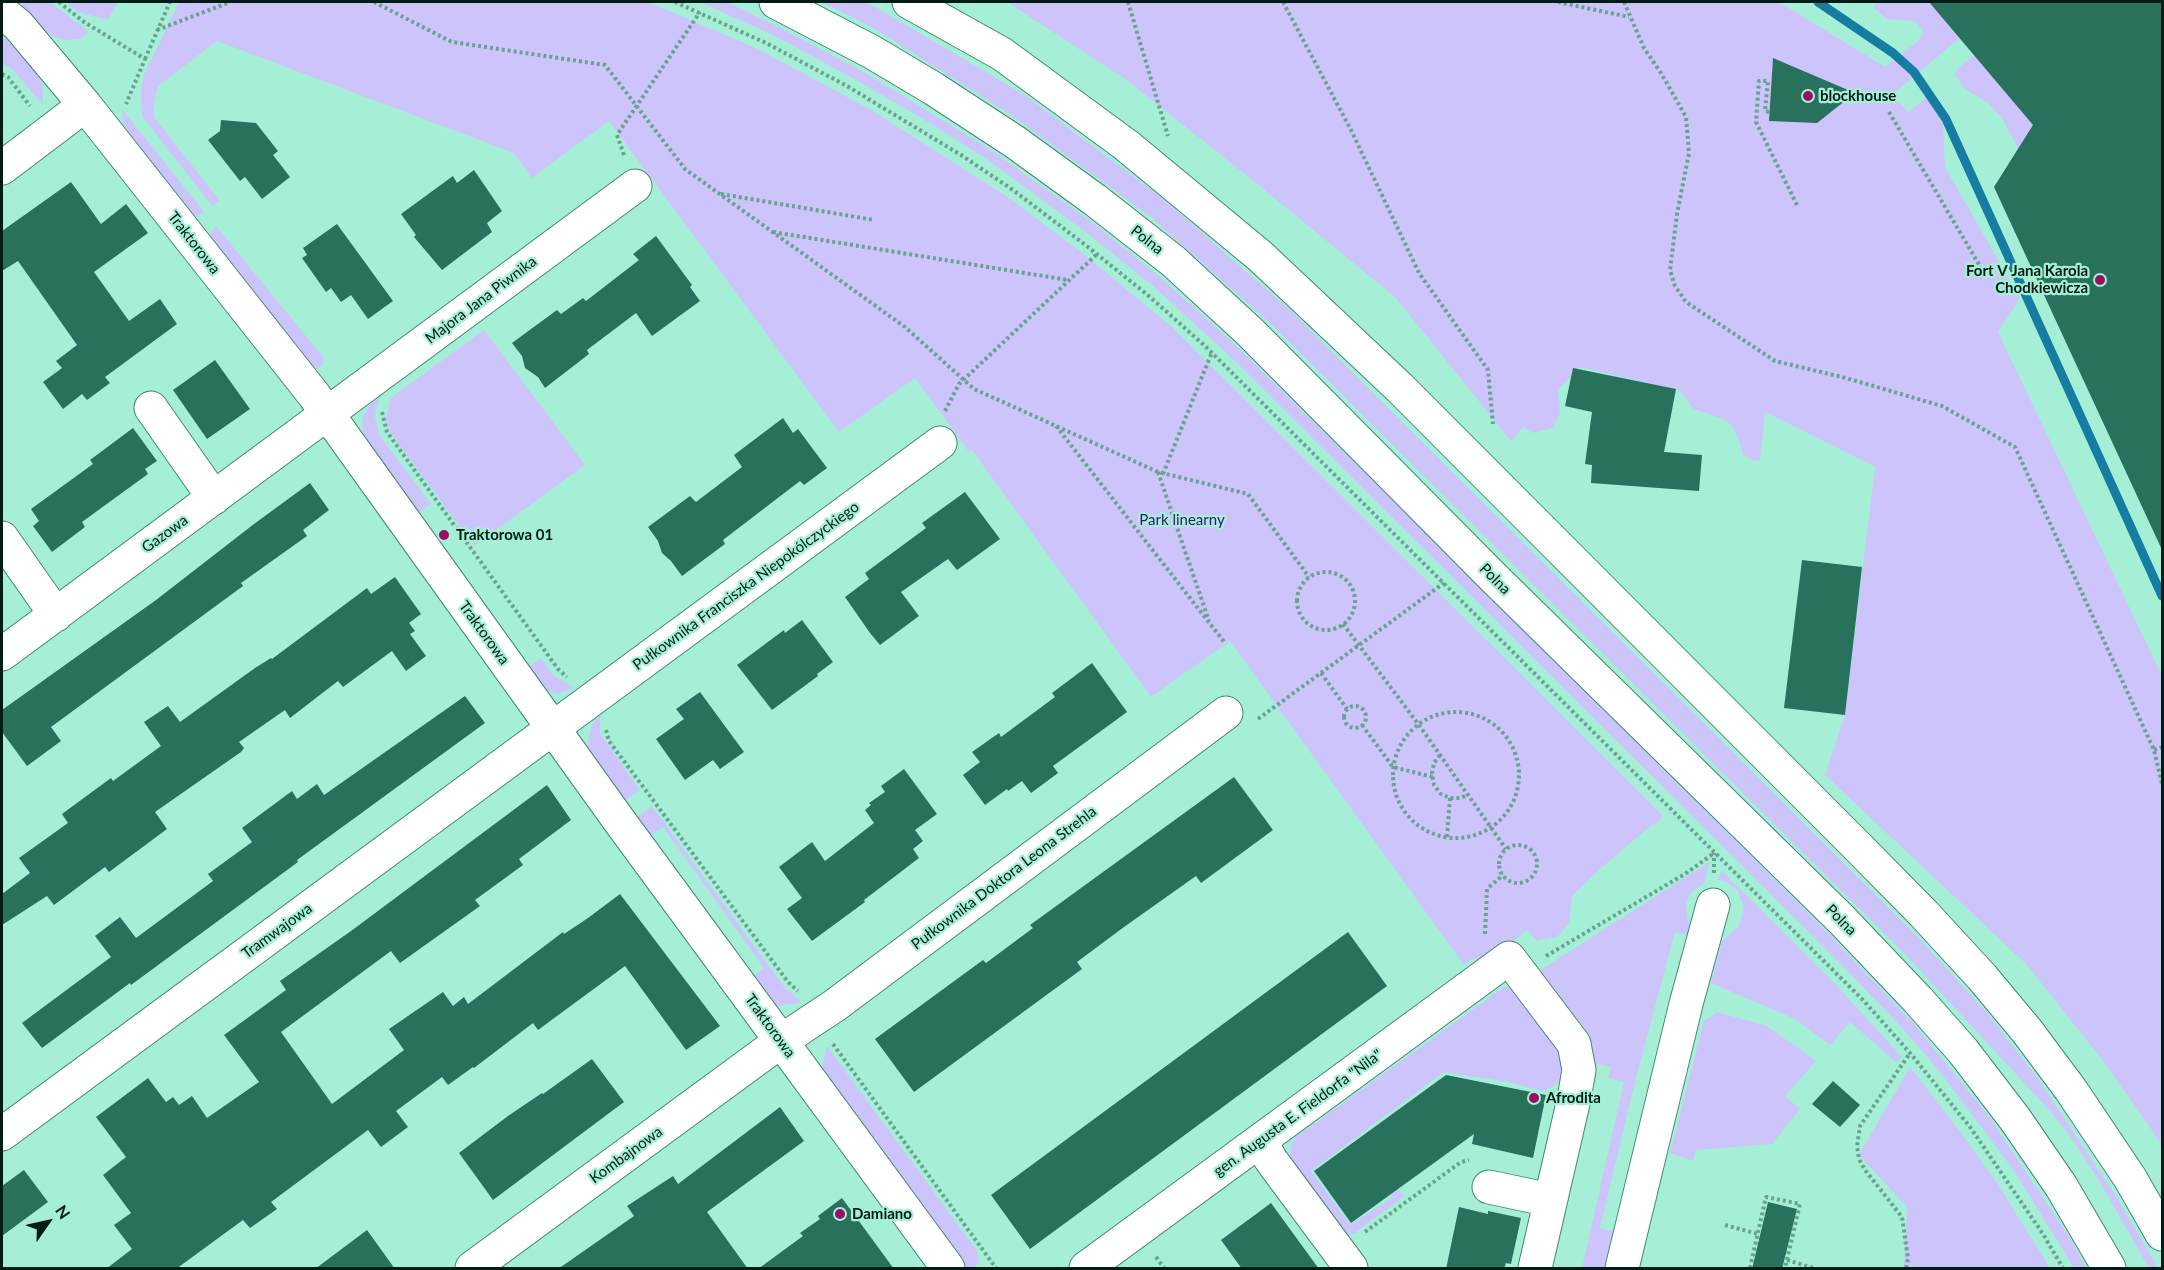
<!DOCTYPE html>
<meta charset="utf-8">
<style>
body{margin:0}
#map{position:relative;width:2164px;height:1270px;overflow:hidden;background:#a6efd7;font-family:Lato,sans-serif}
canvas{display:block}
.frame{position:absolute;inset:0;border:3px solid #001c14;pointer-events:none}
.north{position:absolute;left:18px;top:1192px;width:60px;height:60px;-webkit-text-stroke:4px #a6efd7;paint-order:stroke;rotate:56deg;font-size:16px;font-weight:700;line-height:24px;text-align:center;color:#001c14}
.north::after{content:'';display:block;margin:auto;width:21px;height:27px;background:#001c14;clip-path:polygon(50% 0,100% 100%,50% 72%,0 100%)}
</style>
<div id="map">
<canvas width="2164" height="1270"></canvas>
<div class="frame"></div>
<div class="north">N</div>
</div>
<script>
const ctx = document.querySelector('canvas').getContext('2d');
ctx.lineJoin = 'round';
function fill(path, color) { ctx.fillStyle = color; ctx.fill(path, 'evenodd'); }
const poly = rows => new Path2D(rows.map(r => 'M' + r).join(''));
function strokePath(path, color, width, dash) { ctx.strokeStyle = color; ctx.lineWidth = width; ctx.lineCap = dash ? 'butt' : 'round'; ctx.setLineDash(dash || []); ctx.stroke(path); }
function drawText(font, color, halo, rows, align = 'center') {
  ctx.font = font + ' Lato,sans-serif'; ctx.lineWidth = 4.5; ctx.setLineDash([]); ctx.textBaseline = 'middle'; ctx.strokeStyle = halo; ctx.fillStyle = color; for (const [text, x, y, turn = 0] of rows) {
    ctx.save(); ctx.translate(x, y); ctx.rotate((+turn || 0) * Math.PI / 180); ctx.textAlign = isNaN(turn) ? turn : align; if (halo) ctx.strokeText(text, 0, 0); ctx.fillText(text, 0, 0); ctx.restore();
  }
}
const green = poly([
 [19,2,50,2,89,32,79,39,67,40,55,37,42,28],
 [65,2,118,2,108,20,78,12],
 [179,2,648,2,756,48,873,111,1009,198,1086,256,1172,327,1663,816,1657,823,1653,824,1601,868,1572,896,1569,923,1558,936,1537,941,1527,930,1497,955,1480,965,1475,958,1464,965,1230,641,1151,697,972,450,969,452,915,378,839,432,609,121,532,178,514,153,217,41,158,86,154,102,154,117,220,201,212,206,142,116,141,97,143,77],
 [700,2,727,2,777,26,862,71,991,150,1089,220,1160,277,1242,351,1825,930,1913,1023,1988,1115,2068,1235,2086,1268,2074,1268,2015,1172,1937,1068,1905,1031,1843,966,1234,360,1154,287,1082,229,985,158,920,117,856,80,773,35],
 [821,2,867,2,1023,94,1161,197,1290,310,1918,937,1985,1011,2037,1077,2116,1196,2158,1268,2149,1268,2098,1179,2070,1136,2050,1111,1905,954,1273,326,1151,217,1011,115,875,29],
 [1007,2,1779,2,1885,67,1918,41,1924,32,1915,21,1887,19,1874,8,1875,2,2162,2,2162,407,2102,388,2080,372,1994,187,2018,148,2002,118,1988,103,1965,89,1955,75,1958,68,1976,54,1961,37,1892,95,1908,112,1927,98,1943,123,1945,167,2020,298,1998,332,2162,676,2162,1145,2104,1062,2026,964,1825,775,1845,715,1875,467,1765,412,1760,460,1754,461,1743,455,1739,440,1732,426,1724,419,1693,409,1683,394,1678,390,1580,367,1558,390,1560,413,1553,428,1532,433,1524,427,1511,441,1395,297,1256,183,1128,81],
 [2,35,42,78,43,105,12,69,2,63],
 [121,108,205,213,193,217,126,134],
 [216,226,324,358,323,364,315,370,211,241,211,232],
 [484,330,585,465,474,546,393,436,387,427,386,420,390,400,396,394],
 [381,396,376,408,375,418,380,436,431,504,416,515,364,438,362,426,364,414,370,405],
 [541,658,554,676,575,688,557,694,542,688,526,669],
 [600,715,600,733,640,790,623,802,592,758,588,747,589,736,592,725],
 [652,806,785,988,802,1002,771,1007,751,977,764,968,663,827,648,837,634,819],
 [1709,862,1705,882,1690,894,1686,903,1688,921,1698,938,1675,932,1637,1074,1600,1228,1619,1233,1616,1254,1604,1268,1582,1268,1624,1082,1608,1078,1611,1067,1592,1063,1536,973],
 [1721,870,1838,987,1902,1057,1896,1062,1850,1022,1830,1045,1795,1019,1711,983,1722,941,1739,926,1744,908,1738,891,1725,881,1718,880],
 [1504,987,1518,989,1560,1046,1563,1078,1551,1088,1542,1091,1508,1082,1444,1072,1311,1171,1350,1225,1393,1197,1390,1193,1397,1188,1404,1196,1355,1233,1348,1235,1343,1233,1294,1168,1290,1158,1290,1147,1296,1137],
 [1717,1012,1767,1026,1816,1061,1785,1096,1800,1109,1772,1144,1696,1150,1693,1161,1670,1153,1704,1021],
 [827,1046,977,1251,979,1261,975,1268,964,1268,820,1074],
 [1910,1067,1962,1134,2001,1189,2050,1268,1904,1268,1907,1207,1859,1155]
]);
const stream = poly([
 [1818,2,1893,53,1914,72,1946,119,2162,596]
]);
const building = poly([
 [1929,2,2163,2,2163,552,1994,187,2033,125],
 [1773,58,1855,93,1817,123,1769,121],
 [221,120,256,123,278,151,273,155,290,177,262,199,245,177,240,181,208,140,220,131],
 [474,170,502,211,487,223,492,232,442,270,414,237,416,235,401,214,453,176,457,183],
 [71,182,101,224,126,204,148,233,94,272,129,321,160,299,177,324,105,377,110,383,87,400,82,394,63,409,43,382,62,368,56,361,77,345,18,261,2,271,2,231],
 [337,224,393,301,368,319,351,295,341,302,331,288,326,292,302,258,307,255,303,248],
 [656,236,692,285,690,287,700,301,652,336,636,313,587,350,589,354,545,388,538,377,525,368,522,356,512,343,557,310,561,314,583,298,586,301,639,260,633,254],
 [215,360,250,409,207,439,173,390],
 [1573,368,1676,389,1664,452,1702,455,1699,491,1591,483,1592,465,1585,464,1592,412,1565,406],
 [783,418,793,433,798,429,827,468,804,485,800,481,723,540,725,544,682,576,671,561,662,553,658,541,648,527,690,496,696,502,742,467,734,455],
 [133,428,157,461,145,469,148,474,82,522,85,527,52,552,33,526,39,521,31,509,93,464,90,460],
 [310,483,329,510,303,530,307,536,241,583,243,586,51,727,61,741,27,766,2,732,2,710,156,600,254,524],
 [965,492,1000,539,957,570,948,559,901,592,919,616,880,645,870,633,845,597,869,579,865,573,926,528,922,523],
 [1802,560,1862,567,1845,715,1784,708],
 [395,577,421,614,409,623,415,631,410,634,426,656,406,671,392,651,343,687,338,681,290,718,285,710,239,742,244,748,241,752,155,812,167,829,109,872,105,867,54,905,47,896,2,925,2,894,30,873,19,858,68,823,62,814,111,778,113,781,161,746,144,722,168,706,180,722,255,668,271,658,272,659,367,588,371,594],
 [802,620,833,662,817,674,818,676,772,710,737,665,784,630,785,633],
 [1092,663,1127,712,1053,766,1058,773,1031,793,1022,781,1008,791,1007,789,985,805,963,775,980,762,972,752,999,733,1001,737,1055,697,1052,693],
 [700,692,744,752,720,769,713,760,685,780,656,739,684,719,676,709],
 [465,696,485,723,297,860,298,862,131,985,130,983,42,1048,22,1023,111,957,95,936,120,917,136,938,213,881,208,874,252,842,242,828,292,791,297,799,317,784,324,795],
 [904,769,937,814,915,830,923,841,913,849,919,858,864,900,865,902,812,941,787,909,802,898,779,867,812,842,825,861,874,823,865,810,871,805,869,803,885,792,881,786],
 [1234,777,1273,830,1201,883,1196,876,1124,927,1077,962,1082,969,914,1092,875,1039,983,960,986,963,1033,928,1030,925],
 [547,785,571,820,519,859,523,865,475,900,480,906,400,963,391,951,281,1032,332,1104,404,1050,389,1029,443,992,453,1006,464,997,468,1004,563,932,564,934,588,918,620,894,720,1026,686,1050,625,966,538,1030,533,1023,474,1068,473,1067,448,1085,442,1077,396,1111,408,1127,381,1147,368,1130,271,1202,277,1209,250,1228,243,1220,176,1269,106,1269,132,1249,114,1225,131,1213,103,1175,126,1157,96,1117,148,1078,166,1102,173,1097,179,1105,192,1096,207,1118,259,1082,224,1035,286,990,280,981,351,931],
 [1348,932,1387,986,1030,1249,991,1195],
 [592,1059,624,1102,493,1200,459,1153,508,1116,542,1093,543,1094],
 [1446,1075,1546,1095,1533,1158,1472,1144,1474,1134,1351,1223,1314,1171],
 [1833,1081,1860,1105,1840,1127,1812,1104],
 [780,1107,804,1141,707,1212,748,1269,558,1269,634,1216,627,1206,673,1176,678,1184],
 [24,1170,48,1202,2,1236,2,1186],
 [842,1198,894,1269,758,1269,803,1236,800,1233,820,1219,818,1216],
 [1768,1202,1797,1209,1782,1269,1752,1269],
 [1271,1203,1319,1269,1242,1269,1221,1240],
 [1459,1207,1488,1214,1488,1211,1521,1218,1511,1264,1506,1263,1504,1269,1446,1269],
 [367,1230,395,1269,315,1269]
]);
const path = poly([
 [59,2,84,22,145,59,126,104],
 [374,2,452,42,605,65,685,169,905,327,974,389,1158,472,1248,494,1309,577],
 [675,2,766,43,847,86,961,155,1013,190,1088,247,1150,297,1204,345,1863,1000,1910,1053,1970,1127,2043,1234,2063,1268],
 [1128,2,1168,136],
 [1283,2,1351,130,1419,273,1488,370,1493,424],
 [1558,2,1629,17],
 [1624,2,1644,48,1661,73,1686,117,1689,153,1677,214,1670,270,1675,286,1686,302,1775,361,1846,378,1942,406,2015,447,2154,750,2162,784],
 [157,30,230,2],
 [145,59,170,2],
 [2,74,8,77,30,106],
 [1769,112,1765,111,1768,81,1759,81,1756,122,1797,205],
 [1889,112,1984,273,1995,272],
 [624,155,617,135,700,12],
 [721,194,874,220],
 [773,232,1068,280],
 [945,411,959,384,1097,254],
 [382,412,387,432,558,669,567,677],
 [1056,426,1225,643],
 [1158,472,1209,621],
 [1163,474,1212,352],
 '1297 601a29 29 0 1 1 58 0a29 29 0 1 1-58 0Z',
 [1343,624,1419,725,1506,849],
 [1321,673,1347,709],
 '1344 717a11 11 0 1 1 22 0a11 11 0 1 1-22 0Z',
 '1393 775a63 63 0 1 1 126 0a63 63 0 1 1-126 0Z',
 [1258,719,1444,583],
 [1362,725,1393,767,1433,777],
 [606,730,609,741,650,796,788,982,798,991],
 [2154,750,2162,747],
 [1440,755,1434,763,1432,773,1434,785,1441,794,1450,798,1460,798,1468,795],
 [1447,837,1450,798],
 '1499 864a19 19 0 1 1 38 0a19 19 0 1 1-38 0Z',
 [1714,873,1714,853],
 [1485,934,1487,889,1503,875],
 [1546,956,1685,874,1714,853],
 [833,1044,996,1268],
 [1725,1225,1758,1234],
 [1365,1232,1461,1162,1469,1160],
 [1156,1257,1164,1268],
 [1787,1260,1813,1268],
 [1750,1268,1766,1197,1800,1204,1785,1268],
 [1906,1268,1908,1259,1902,1217,1865,1170,1859,1159,1857,1146,1860,1126,1910,1053]
]);
const minor = poly([
 [776,2,872,52,934,89,1015,142,1095,200,1173,261,1251,333,1492,576,1842,920,1918,1000,1963,1051,2015,1119,2061,1186,2109,1268],
 [909,2,1002,54,1126,145,1260,256,1400,388,1856,845,1924,914,1982,977,2027,1031,2071,1090,2130,1178,2162,1234],
 [2,12,18,25,85,105,314,395,618,819,948,1268],
 [2,168,85,105],
 [151,408,214,498],
 [2,538,56,615],
 [2,654,635,186],
 [2,1134,940,443],
 [1260,1141,1271,1160,1351,1268],
 [1489,1187,1550,1200],
 [472,1268,781,1041,834,1006,1226,713],
 [1086,1268,1509,958,1574,1044,1579,1070,1574,1099,1535,1268],
 [1622,1268,1686,1004,1713,905]
]);
const markers = [
 [1808,96,6,"#990e61"],
 [2100,280,6,"#990e61"],
 [444,535,6,"#990e61"],
 [1534,1098,6,"#990e61"],
 [840,1214,6,"#990e61"]
];
const poiNames = [
 ["blockhouse",1820,96],
 ["Fort V Jana Karola",2088,271,"right"],
 ["Chodkiewicza",2088,288,"right"],
 ["Traktorowa 01",456,535],
 ["Afrodita",1546,1098],
 ["Damiano",852,1214]
];
const streetNames = [
 ["Polna",1147,240,38],
 ["Traktorowa",194,243,52],
 ["Majora Jana Piwnika",481,300,-37],
 ["Gazowa",165,534,-36],
 ["Polna",1495,579,45],
 ["Pułkownika Franciszka Niepokólczyckiego",746,586,-36],
 ["Traktorowa",484,633,54],
 ["Pułkownika Doktora Leona Strehla",1004,878,-37],
 ["Polna",1841,920,45],
 ["Tramwajowa",277,931,-36],
 ["Traktorowa",770,1026,54],
 ["gen. Augusta E. Fieldorfa \"Nila\"",1298,1113,-36],
 ["Kombajnowa",626,1155,-36]
];
const parkNames = [
 ["Park linearny",1182,520]
];
fill(green, '#cdc4fc');
strokePath(stream, '#147da1', 9);
fill(building, '#27715d');
strokePath(minor, '#408873', 35);
strokePath(path, '#6aa290', 4, [3, 3]);
strokePath(minor, '#fff', 33);
for (const [x, y, r, color] of markers) { const dot = new Path2D(); dot.arc(x, y, r, 0, 2 * Math.PI); ctx.fillStyle = color; ctx.fill(dot); strokePath(dot, '#a6efd7', 2); }
drawText('bold 15px', '#001c14', '#a6efd7', poiNames, 'left');
drawText('15px', '#001c14', '#a6efd7', streetNames);
drawText('15px', '#391179', '#a6efd7', parkNames);
</script>
